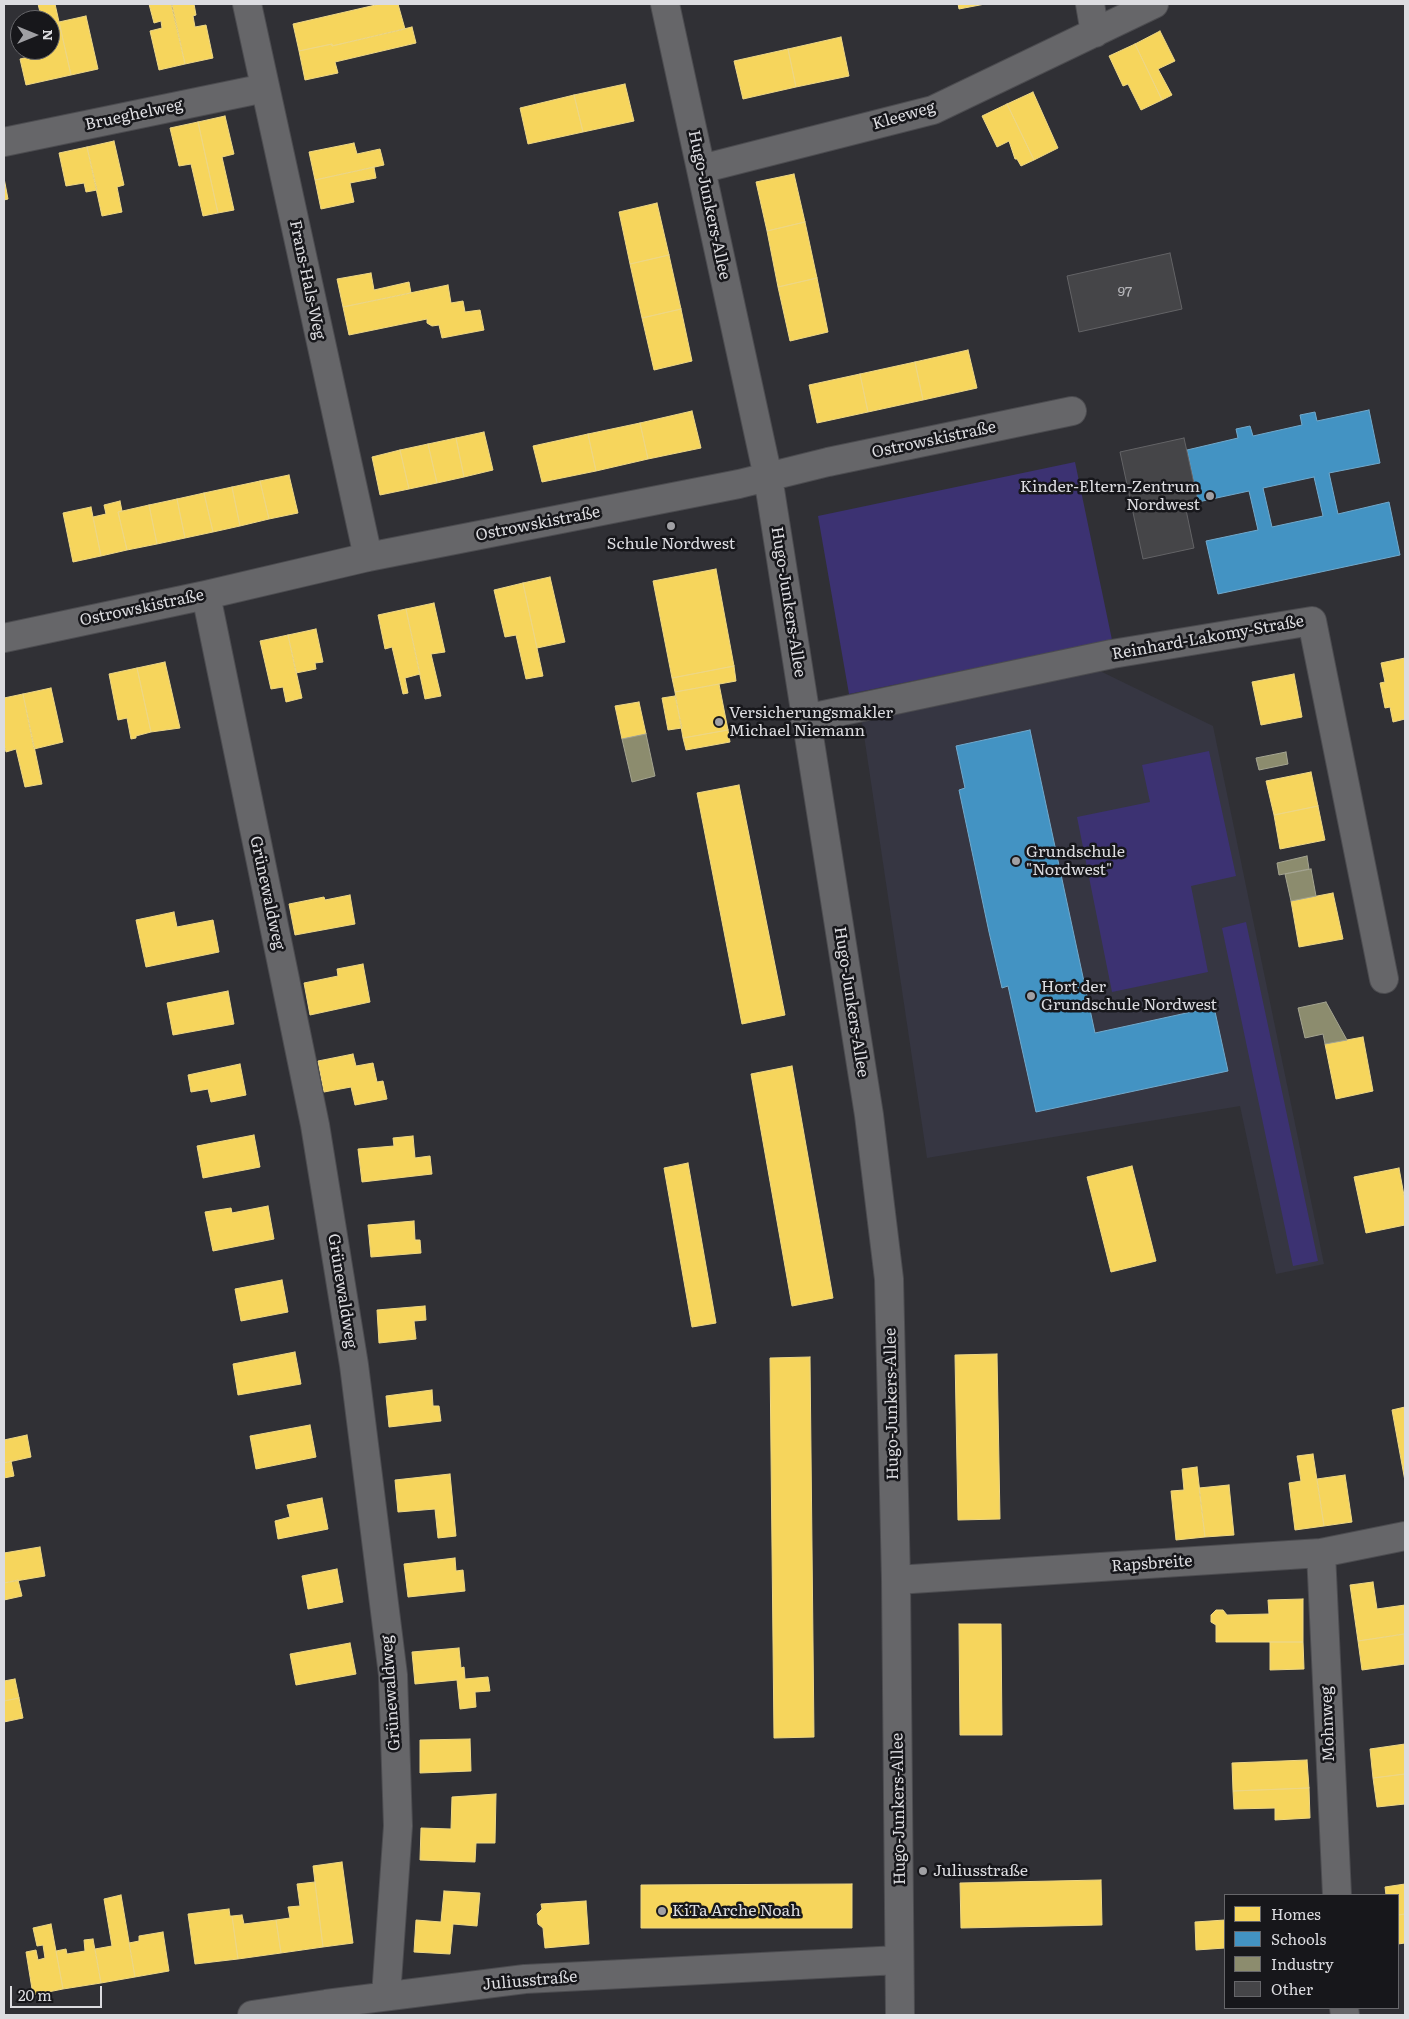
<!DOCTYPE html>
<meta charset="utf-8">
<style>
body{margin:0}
#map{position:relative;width:1409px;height:2019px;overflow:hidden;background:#303035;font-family:Literata,serif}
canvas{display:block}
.frame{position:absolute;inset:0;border:5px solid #dcdce0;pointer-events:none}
.legend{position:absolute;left:1224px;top:1894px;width:175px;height:115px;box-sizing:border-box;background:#17171b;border:1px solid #66666a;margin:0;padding:6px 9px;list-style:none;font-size:15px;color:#dcdce0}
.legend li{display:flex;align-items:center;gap:10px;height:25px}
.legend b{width:25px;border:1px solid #66666a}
.north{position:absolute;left:10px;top:10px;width:50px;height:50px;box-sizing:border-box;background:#17171b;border:1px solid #66666a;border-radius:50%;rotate:90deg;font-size:14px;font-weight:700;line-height:20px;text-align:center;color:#dcdce0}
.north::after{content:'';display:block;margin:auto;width:18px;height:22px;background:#a0a0a4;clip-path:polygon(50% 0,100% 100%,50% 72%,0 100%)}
.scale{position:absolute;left:10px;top:1986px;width:92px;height:22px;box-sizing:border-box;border:2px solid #dcdce0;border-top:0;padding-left:6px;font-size:15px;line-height:18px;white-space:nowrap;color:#dcdce0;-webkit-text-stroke:4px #17171b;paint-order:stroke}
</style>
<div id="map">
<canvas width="1409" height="2019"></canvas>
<div class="frame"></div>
<ul class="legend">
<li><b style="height:14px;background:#f6d55c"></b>Homes</li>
<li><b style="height:14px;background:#4393c3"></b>Schools</li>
<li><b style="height:14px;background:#8c8c6e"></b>Industry</li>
<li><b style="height:14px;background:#454548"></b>Other</li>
</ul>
<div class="north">N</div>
<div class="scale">20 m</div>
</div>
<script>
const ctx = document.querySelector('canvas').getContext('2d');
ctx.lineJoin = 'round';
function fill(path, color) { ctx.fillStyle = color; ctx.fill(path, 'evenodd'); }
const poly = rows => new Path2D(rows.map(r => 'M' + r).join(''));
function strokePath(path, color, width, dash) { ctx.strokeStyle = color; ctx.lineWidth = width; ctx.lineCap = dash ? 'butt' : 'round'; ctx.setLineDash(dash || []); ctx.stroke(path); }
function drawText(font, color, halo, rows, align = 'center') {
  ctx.font = font + ' Literata,serif'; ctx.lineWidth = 5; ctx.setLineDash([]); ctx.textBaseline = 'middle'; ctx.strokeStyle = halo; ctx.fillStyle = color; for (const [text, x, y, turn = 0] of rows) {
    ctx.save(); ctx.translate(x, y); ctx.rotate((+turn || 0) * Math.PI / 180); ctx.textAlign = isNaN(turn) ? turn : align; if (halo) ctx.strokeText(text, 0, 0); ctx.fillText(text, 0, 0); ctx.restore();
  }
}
const built = poly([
 [1100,671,1213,726,1324,1264,1276,1274,1240,1106,927,1158,862,722]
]);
const green = poly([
 [1075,462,1112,640,849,694,818,516],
 [1209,751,1236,876,1191,886,1208,972,1112,992,1077,817,1150,802,1142,765],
 [1246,922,1318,1261,1293,1266,1222,928]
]);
const homes = poly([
 [38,4,55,4,71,75,26,85,20,59,37,55,36,50,50,50,50,20,42,20,38,4],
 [149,4,171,4,185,64,159,70,150,31,162,28,161,21,154,23,149,4],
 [172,4,194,4,196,15,193,16,195,27,206,25,213,58,185,64,172,4],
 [380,4,398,4,405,29,332,46,332,44,299,51,293,24,380,4],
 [958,4,985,4,959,9,958,4],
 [86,16,98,69,71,75,59,22,86,16],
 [412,27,416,43,335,62,338,73,305,80,299,51,332,44,332,46,412,27],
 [1160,31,1175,61,1158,69,1172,95,1162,100,1135,44,1160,31],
 [841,37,849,76,796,87,788,49,841,37],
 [1135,44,1162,100,1141,110,1128,84,1123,86,1109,56,1135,44],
 [788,49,796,87,743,99,734,61,788,49],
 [625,84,634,121,583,132,574,95,625,84],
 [1033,92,1058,148,1034,160,1007,104,1033,92],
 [574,95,583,132,528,144,520,108,574,95],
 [1007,104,1034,160,1021,166,1017,159,1015,159,1009,141,997,147,982,116,1007,104],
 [225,116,234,154,222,157,234,210,218,213,198,122,225,116],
 [198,122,218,213,203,216,191,164,179,166,170,128,198,122],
 [114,141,124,185,117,187,122,212,102,216,87,147,114,141],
 [354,143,357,154,380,149,384,165,315,180,309,152,354,143],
 [87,147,97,190,86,192,84,183,66,186,59,153,87,147],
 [374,167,376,178,350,183,354,202,321,209,315,180,374,167],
 [794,174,805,222,767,231,756,182,794,174],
 [4,178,8,199,4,200,4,178],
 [657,203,669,255,630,264,619,212,657,203],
 [805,222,817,278,778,287,767,231,805,222],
 [669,255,681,309,642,318,630,264,669,255],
 [371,273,374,290,409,282,411,293,343,307,337,279,371,273],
 [817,278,828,332,790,341,778,287,817,278],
 [448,285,451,303,463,301,465,312,480,310,484,330,442,338,439,325,432,326,427,323,427,319,349,335,343,307,448,285],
 [681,309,692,361,654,370,642,318,681,309],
 [968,350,977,388,923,400,915,362,968,350],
 [915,362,923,400,868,412,860,374,915,362],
 [860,374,868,412,817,423,809,385,860,374],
 [692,411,701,448,648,459,640,423,692,411],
 [640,423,648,459,596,471,588,434,640,423],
 [484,432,493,470,464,477,456,438,484,432],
 [588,434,596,471,542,482,533,446,588,434],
 [456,438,464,477,437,483,428,444,456,438],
 [428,444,437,483,409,489,400,450,428,444],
 [400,450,409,489,380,495,372,457,400,450],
 [289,475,298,513,269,519,260,481,289,475],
 [260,481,269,519,240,526,232,487,260,481],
 [232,487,240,526,213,532,204,493,232,487],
 [204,493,213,532,185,538,177,499,204,493],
 [177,499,185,538,157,544,149,505,177,499],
 [120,501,122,511,118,512,127,550,101,556,93,517,106,514,104,505,120,501],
 [149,505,157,544,127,550,118,512,149,505],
 [91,507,101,556,73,562,63,513,91,507],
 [716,569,734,666,672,678,653,581,716,569],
 [550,577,565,642,537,648,523,583,550,577],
 [523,583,543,676,526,679,516,635,505,637,494,590,523,583],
 [434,603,445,652,431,654,441,696,425,699,406,609,434,603],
 [406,609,420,674,405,678,408,693,403,694,392,647,385,649,378,615,406,609],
 [316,629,323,662,315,663,316,669,296,673,288,635,316,629],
 [288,635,302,698,286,702,283,687,271,689,260,641,288,635],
 [1405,658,1405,719,1393,722,1390,707,1385,708,1380,683,1385,682,1381,663,1405,658],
 [165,662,180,728,151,732,137,668,165,662],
 [734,666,736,681,675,692,672,678,734,666],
 [137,668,151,732,136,736,136,738,131,739,127,718,118,720,109,674,137,668],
 [1294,674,1302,717,1261,725,1252,682,1294,674],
 [719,684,728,730,683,738,675,692,719,684],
 [51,688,63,742,34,749,23,694,51,688],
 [23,694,42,784,25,787,16,749,6,752,4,743,4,698,23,694],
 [675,696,682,728,668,730,662,698,675,696],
 [639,702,646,734,622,739,615,706,639,702],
 [728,730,730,742,686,750,683,738,728,730],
 [1311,772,1318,806,1274,815,1266,781,1311,772],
 [739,785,785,1015,742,1024,697,793,739,785],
 [1318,806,1325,840,1280,849,1274,815,1318,806],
 [1333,893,1343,939,1299,947,1291,901,1333,893],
 [350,895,355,924,295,935,289,904,324,897,325,900,350,895],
 [174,912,177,927,213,920,219,952,146,967,136,920,174,912],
 [363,964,370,1002,310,1015,304,983,338,976,337,969,363,964],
 [228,991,234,1024,173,1035,167,1003,228,991],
 [1363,1037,1373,1091,1336,1099,1325,1044,1363,1037],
 [353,1054,356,1066,373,1063,377,1082,383,1081,387,1099,355,1105,351,1087,324,1092,318,1061,353,1054],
 [240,1064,246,1095,211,1102,208,1089,191,1092,188,1075,240,1064],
 [792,1066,833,1298,792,1306,751,1074,792,1066],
 [254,1135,260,1167,203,1178,197,1146,254,1135],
 [413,1136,415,1158,430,1156,432,1174,362,1182,358,1149,394,1146,393,1138,413,1136],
 [688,1163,716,1323,692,1327,664,1168,688,1163],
 [1132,1166,1156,1261,1111,1272,1087,1177,1132,1166],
 [1399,1168,1405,1201,1405,1225,1366,1233,1354,1177,1399,1168],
 [268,1206,274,1239,213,1251,205,1212,231,1208,232,1213,268,1206],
 [414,1221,415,1240,420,1240,421,1253,371,1257,368,1225,414,1221],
 [282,1280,288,1312,241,1321,235,1289,282,1280],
 [425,1306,426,1320,414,1321,416,1339,379,1343,377,1310,425,1306],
 [295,1352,301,1384,238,1395,233,1364,295,1352],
 [997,1354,1000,1519,958,1520,955,1355,997,1354],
 [810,1357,814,1737,774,1738,770,1358,810,1357],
 [432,1390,433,1406,439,1406,441,1421,389,1427,386,1396,432,1390],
 [1405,1407,1405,1481,1392,1410,1405,1407],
 [310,1425,316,1457,256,1469,250,1436,310,1425],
 [27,1435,31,1457,4,1463,4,1440,27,1435],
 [1313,1454,1324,1526,1295,1530,1289,1483,1301,1481,1297,1456,1313,1454],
 [11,1461,14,1476,4,1478,4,1463,11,1461],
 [1197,1467,1205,1537,1176,1540,1171,1491,1184,1490,1182,1469,1197,1467],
 [450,1474,456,1536,438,1538,435,1509,398,1512,395,1480,450,1474],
 [1345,1475,1352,1522,1324,1526,1317,1479,1345,1475],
 [1229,1485,1234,1535,1205,1537,1199,1488,1229,1485],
 [322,1498,328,1529,278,1539,275,1521,290,1517,287,1505,322,1498],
 [40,1547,45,1576,4,1583,4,1553,40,1547],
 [455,1558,456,1571,463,1570,465,1591,408,1597,404,1564,455,1558],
 [337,1569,343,1602,308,1609,302,1576,337,1569],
 [18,1580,22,1596,4,1600,4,1583,18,1580],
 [1373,1582,1377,1609,1405,1605,1405,1634,1358,1641,1350,1585,1373,1582],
 [1303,1599,1303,1642,1216,1642,1216,1625,1211,1622,1211,1615,1216,1610,1223,1610,1227,1615,1269,1614,1268,1600,1303,1599],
 [959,1624,1001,1624,1002,1735,960,1735,959,1624],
 [1404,1634,1405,1664,1362,1670,1358,1641,1404,1634],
 [1270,1642,1303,1642,1304,1669,1270,1670,1270,1642],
 [350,1643,356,1674,296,1685,290,1654,350,1643],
 [459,1648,461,1668,464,1667,465,1679,488,1677,490,1691,475,1692,476,1707,460,1709,457,1680,415,1684,412,1652,459,1648],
 [15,1679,19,1698,4,1701,4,1681,15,1679],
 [19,1698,23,1718,4,1722,4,1701,19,1698],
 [470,1739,471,1771,420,1773,420,1740,470,1739],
 [1405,1744,1405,1774,1373,1778,1370,1749,1405,1744],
 [1307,1760,1309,1788,1233,1791,1232,1763,1307,1760],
 [1405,1774,1405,1804,1377,1807,1373,1778,1405,1774],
 [1309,1788,1310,1818,1275,1820,1275,1808,1234,1809,1233,1791,1309,1788],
 [496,1794,495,1843,476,1843,475,1862,420,1860,421,1828,451,1829,452,1797,496,1794],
 [342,1862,353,1943,323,1947,313,1866,342,1862],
 [1101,1880,1102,1925,961,1928,960,1883,1101,1880],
 [315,1882,323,1947,281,1953,276,1920,290,1918,288,1907,300,1906,297,1884,315,1882],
 [852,1884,852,1928,641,1928,641,1885,852,1884],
 [1405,1884,1405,1914,1398,1915,1398,1895,1386,1895,1385,1887,1405,1884],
 [444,1891,480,1893,477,1926,453,1924,450,1954,414,1952,416,1920,441,1922,444,1891],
 [121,1895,135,1977,101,1983,95,1949,112,1946,104,1899,121,1895],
 [586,1901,589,1944,545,1948,543,1928,538,1924,537,1914,542,1909,541,1904,586,1901],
 [229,1909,230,1916,232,1916,238,1959,195,1964,188,1914,229,1909],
 [1405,1914,1405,1943,1398,1944,1398,1915,1405,1914],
 [242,1915,244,1924,276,1920,281,1953,238,1959,232,1916,242,1915],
 [1225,1920,1225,1948,1196,1950,1195,1922,1225,1920],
 [51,1924,63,1989,33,1995,26,1952,36,1950,38,1960,45,1958,43,1945,37,1946,33,1928,51,1924],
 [163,1932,169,1971,135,1977,129,1943,139,1941,139,1936,163,1932],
 [93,1939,101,1983,63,1989,56,1951,66,1949,67,1954,85,1951,84,1940,93,1939]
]);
const schools = poly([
 [1369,410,1380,463,1329,473,1338,514,1389,502,1400,555,1218,594,1206,541,1258,530,1249,491,1198,502,1187,450,1238,438,1236,429,1250,426,1253,436,1302,425,1300,415,1315,412,1317,421,1369,410],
 [1314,477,1323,516,1272,527,1263,488,1314,477],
 [1030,730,1095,1033,1214,1007,1228,1071,1036,1112,1008,986,1002,988,989,932,959,790,965,788,956,746,1030,730]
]);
const industry = poly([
 [646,734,655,776,632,782,622,739,646,734],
 [1286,752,1288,764,1259,770,1256,758,1286,752],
 [1307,856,1309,869,1279,875,1277,863,1307,856],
 [1311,869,1316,896,1291,901,1285,874,1311,869],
 [1326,1002,1347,1040,1325,1044,1323,1034,1305,1038,1298,1008,1326,1002]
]);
const building = poly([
 [1170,253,1182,309,1079,332,1067,276,1170,253],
 [1184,438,1198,502,1185,505,1194,548,1143,559,1120,452,1184,438]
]);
const minor = poly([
 [247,4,368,557],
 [665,4,768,477,869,1115,889,1279,896,1580,900,2015],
 [1090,4,1095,33],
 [4,142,265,88],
 [701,169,933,110,1154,4],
 [206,595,315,1125,354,1365,393,1675,398,1826,386,1996],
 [4,638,206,595,368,557,739,484,828,462,1072,411],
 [805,719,1112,654,1312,621,1384,979],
 [1321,1553,1337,1895],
 [896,1580,1321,1553,1405,1536],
 [1344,2008,1345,2015],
 [252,2015,326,2004,525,1979,899,1960]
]);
const markers = [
 [1210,496,5,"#a0a0a4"],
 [671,526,5,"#a0a0a4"],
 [719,722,5,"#a0a0a4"],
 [1016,861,5,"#a0a0a4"],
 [1031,996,5,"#a0a0a4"],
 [923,1871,5,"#a0a0a4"],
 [662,1911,5,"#a0a0a4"]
];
const numberNames = [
 ["97",1125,292]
];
const streetNames = [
 ["Brueghelweg",134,115,-12],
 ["Kleeweg",904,116,-16],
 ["Hugo-Junkers-Allee",709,205,78],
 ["Frans-Hals-Weg",307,280,78],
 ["Ostrowskistraße",934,440,-12],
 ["Ostrowskistraße",538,524,-11],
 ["Hugo-Junkers-Allee",788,602,81],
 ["Ostrowskistraße",142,608,-12],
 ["Reinhard-Lakomy-Straße",1208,638,-10],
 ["Grünewaldweg",267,893,78],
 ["Hugo-Junkers-Allee",851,1002,81],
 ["Grünewaldweg",342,1291,81],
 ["Hugo-Junkers-Allee",892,1404,-91],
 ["Rapsbreite",1152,1564,-4],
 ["Grünewaldweg",391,1693,-94],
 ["Mohnweg",1328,1724,-92],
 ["Hugo-Junkers-Allee",899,1809,-91],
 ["Juliusstraße",530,1981,-5]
];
const poiNames = [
 ["Kinder-Eltern-Zentrum",1200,487,"right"],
 ["Nordwest",1200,505,"right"],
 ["Schule Nordwest",671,544,"center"],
 ["Versicherungsmakler",729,713],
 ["Michael Niemann",729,731],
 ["Grundschule",1026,852],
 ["\"Nordwest\"",1026,870],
 ["Hort der",1041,987],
 ["Grundschule Nordwest",1041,1005],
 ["Juliusstraße",933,1871],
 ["KiTa Arche Noah",672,1911]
];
fill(built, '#363642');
fill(green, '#3c3272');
fill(homes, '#f6d55c');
strokePath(homes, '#eed784', 1);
fill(schools, '#4393c3');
strokePath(schools, '#71a9cc', 1);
fill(industry, '#8c8c6e');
strokePath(industry, '#a4a490', 1);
fill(building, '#454548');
strokePath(building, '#636366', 1);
strokePath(minor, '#4c4c50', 30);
strokePath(minor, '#666669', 28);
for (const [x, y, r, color] of markers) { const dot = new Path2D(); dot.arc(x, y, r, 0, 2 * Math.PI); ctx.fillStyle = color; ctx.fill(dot); strokePath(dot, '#17171b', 2); }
drawText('14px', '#b6b6ba', null, numberNames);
drawText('16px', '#dcdce0', '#17171b', streetNames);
drawText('16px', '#dcdce0', '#17171b', poiNames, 'left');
</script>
